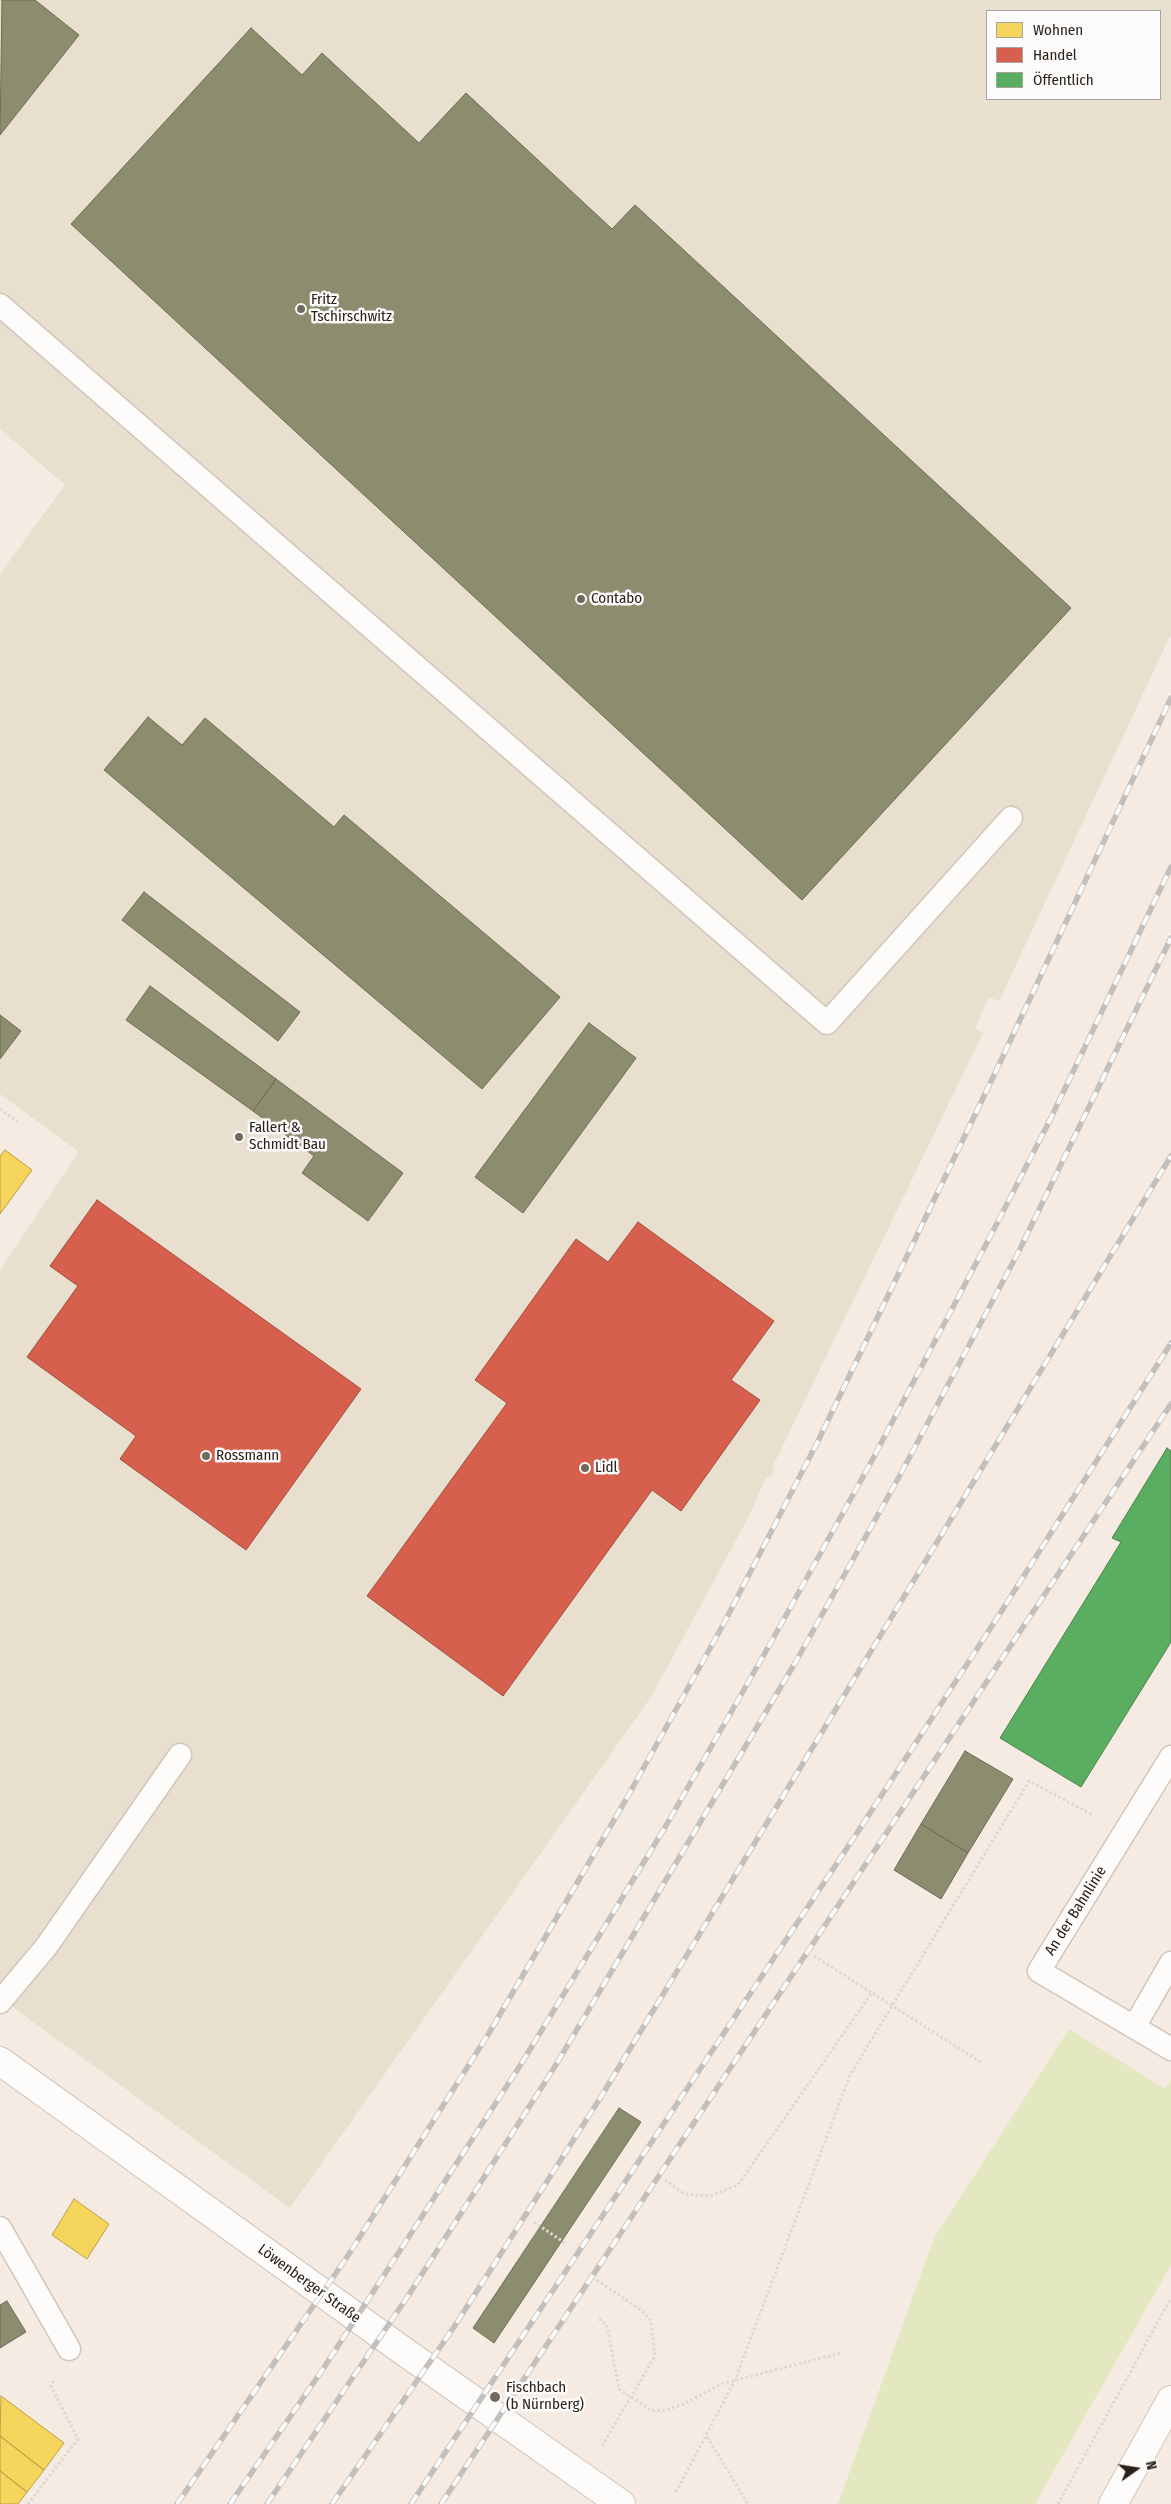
<!DOCTYPE html>
<meta charset="utf-8">
<style>
body{margin:0}
#map{position:relative;width:1171px;height:2504px;overflow:hidden;background:#f5ebe2;font-family:"Fira Sans Condensed",sans-serif}
canvas{display:block}
.legend{position:absolute;left:986px;top:10px;width:175px;height:90px;box-sizing:border-box;background:#fbfbfb;border:1px solid #a8a4a0;margin:0;padding:6px 9px;list-style:none;font-size:15px;color:#2c2117}
.legend li{display:flex;align-items:center;gap:10px;height:25px}
.legend b{width:25px;border:1px solid #a8a4a0}
.north{position:absolute;left:1111px;top:2444px;width:50px;height:50px;-webkit-text-stroke:4px #fbfbfb;paint-order:stroke;rotate:77deg;font-size:14px;font-weight:700;line-height:20px;text-align:center;color:#2c2117}
.north::after{content:'';display:block;margin:auto;width:18px;height:22px;background:#2c2117;clip-path:polygon(50% 0,100% 100%,50% 72%,0 100%)}
</style>
<div id="map">
<canvas width="1171" height="2504"></canvas>
<ul class="legend">
<li><b style="height:14px;background:#f6d55c"></b>Wohnen</li>
<li><b style="height:14px;background:#d6604d"></b>Handel</li>
<li><b style="height:14px;background:#5aae61"></b>Öffentlich</li>
</ul>
<div class="north">N</div>
</div>
<script>
const ctx = document.querySelector('canvas').getContext('2d');
ctx.lineJoin = 'round';
function fill(path, color) { ctx.fillStyle = color; ctx.fill(path, 'evenodd'); }
const poly = rows => new Path2D(rows.map(r => 'M' + r).join(''));
function strokePath(path, color, width, dash) { ctx.strokeStyle = color; ctx.lineWidth = width; ctx.lineCap = dash ? 'butt' : 'round'; ctx.setLineDash(dash || []); ctx.stroke(path); }
function drawText(font, color, halo, rows, align = 'center') {
  ctx.font = font + ' "Fira Sans Condensed",sans-serif'; ctx.lineWidth = 5; ctx.setLineDash([]); ctx.textBaseline = 'middle'; ctx.strokeStyle = halo; ctx.fillStyle = color; for (const [text, x, y, turn = 0] of rows) {
    ctx.save(); ctx.translate(x, y); ctx.rotate((+turn || 0) * Math.PI / 180); ctx.textAlign = isNaN(turn) ? turn : align; if (halo) ctx.strokeText(text, 0, 0); ctx.fillText(text, 0, 0); ctx.restore();
  }
}
const industrial = poly([
 [0,0,1171,0,1171,634,999,1001,989,997,975,1029,983,1033,772,1468,774,1471,771,1476,766,1478,748,1518,651,1697,290,2208,0,1998,0,1270,79,1152,0,1094,0,574,65,485,0,429],
 [987,11,1160,11,1160,99,987,99]
]);
const green = poly([
 [1069,2029,1165,2089,1171,2079,1171,2265,1035,2504,838,2504,934,2238]
]);
const homes = poly([
 [5,1150,32,1170,0,1214,0,1156,5,1150],
 [74,2199,109,2224,87,2259,52,2235,74,2199],
 [1,2396,64,2443,44,2470,0,2436,1,2396],
 [0,2436,44,2470,27,2492,0,2471,0,2436],
 [0,2471,27,2492,18,2504,0,2504,0,2471]
]);
const shops = poly([
 [97,1200,361,1389,246,1550,120,1459,136,1436,27,1357,78,1286,50,1266,97,1200],
 [638,1222,774,1321,731,1380,760,1400,681,1511,652,1490,503,1696,367,1596,507,1403,475,1380,576,1239,608,1262,638,1222]
]);
const public = poly([
 [1167,1448,1171,1451,1171,1642,1081,1787,1000,1738,1121,1542,1112,1538,1167,1448]
]);
const industry = poly([
 [2,0,35,0,79,35,0,135,2,0],
 [251,28,302,75,322,53,419,143,466,93,612,229,635,205,1071,608,802,900,71,224,251,28],
 [148,717,182,745,205,718,334,827,344,815,560,997,482,1089,104,770,148,717],
 [144,892,300,1012,278,1041,122,920,144,892],
 [150,986,276,1079,253,1111,126,1020,150,986],
 [0,1015,21,1031,0,1059,0,1015],
 [589,1023,636,1058,523,1213,475,1177,589,1023],
 [276,1079,403,1173,368,1221,302,1173,314,1156,253,1111,276,1079],
 [965,1751,1013,1779,968,1853,921,1824,965,1751],
 [921,1824,968,1853,941,1899,894,1870,921,1824],
 [619,2108,641,2122,494,2343,473,2328,619,2108],
 [7,2301,26,2332,0,2348,0,2305,7,2301]
]);
const path = poly([
 [0,1109,18,1122],
 [814,1956,982,2063],
 [665,2180,685,2194,710,2196,738,2185,871,1994],
 [534,2222,565,2243],
 [597,2280,642,2311,651,2321,655,2356,602,2446],
 [599,2319,607,2325,619,2389,651,2410,662,2411,684,2404,721,2384,841,2353],
 [707,2437,748,2504],
 [676,2492,735,2380,850,2075,1029,1781,1093,1815],
 [28,2504,78,2439,51,2386,55,2378],
 [1058,2504,1171,2298]
]);
const service = poly([
 [0,305,827,1023,1011,818],
 [1171,1757,1039,1971,1171,2049],
 [0,2002,46,1947,180,1755],
 [1134,2027,1171,1963],
 [0,2228,69,2349]
]);
const tertiary = poly([
 [0,2061,402,2350,621,2504]
]);
const primary = poly([
 [1113,2504,1171,2400]
]);
const rail = poly([
 [177,2504,349,2254,489,2033,624,1803,723,1625,819,1439,997,1069,1171,698],
 [230,2504,323,2369,523,2061,664,1829,765,1653,869,1466,991,1235,1049,1122,1171,867],
 [267,2504,408,2296,554,2068,795,1663,899,1477,1018,1253,1171,938],
 [332,2504,454,2327,599,2100,1171,1156],
 [411,2504,857,1833,1001,1612,1171,1343],
 [441,2504,1171,1404]
]);
const markers = [
 [301,309,5,"#72685e"],
 [581,599,5,"#72685e"],
 [239,1137,5,"#72685e"],
 [206,1456,5,"#72685e"],
 [585,1468,5,"#72685e"],
 [495,2397,6,"#72685e"]
];
const poiNames = [
 ["Fritz",311,300],
 ["Tschirschwitz",311,317],
 ["Contabo",591,599],
 ["Fallert &",249,1128],
 ["Schmidt Bau",249,1145],
 ["Rossmann",216,1456],
 ["Lidl",595,1468],
 ["Fischbach",506,2388],
 ["(b Nürnberg)",506,2405]
];
const streetNames = [
 ["An der Bahnlinie",1076,1911,-58],
 ["Löwenberger Straße",309,2284,36]
];
fill(industrial, '#e8dfcf');
fill(green, '#e4e8c1');
fill(homes, '#f6d55c');
strokePath(homes, '#b99f47', 1);
fill(shops, '#d6604d');
strokePath(shops, '#a34d3d', 1);
fill(public, '#5aae61');
strokePath(public, '#4c844b', 1);
fill(industry, '#8c8c6e');
strokePath(industry, '#6f6c54', 1);
strokePath(service, '#d0c6bc', 25);
strokePath(tertiary, '#d0c6bc', 30);
strokePath(primary, '#d0c6bc', 30);
strokePath(path, '#dcd8d6', 3, [2.5, 2.5]);
strokePath(service, '#fefcfb', 22);
strokePath(tertiary, '#fefcfb', 28);
strokePath(primary, '#fefcfb', 28);
strokePath(rail, '#c2bfbc', 5.5);
strokePath(rail, '#fbfbfb', 4, [11]);
for (const [x, y, r, color] of markers) { const dot = new Path2D(); dot.arc(x, y, r, 0, 2 * Math.PI); ctx.fillStyle = color; ctx.fill(dot); strokePath(dot, '#fbfbfb', 2); }
drawText('15px', '#2c2117', '#fbfbfb', poiNames, 'left');
drawText('15px', '#2c2117', '#fbfbfb', streetNames);
</script>
